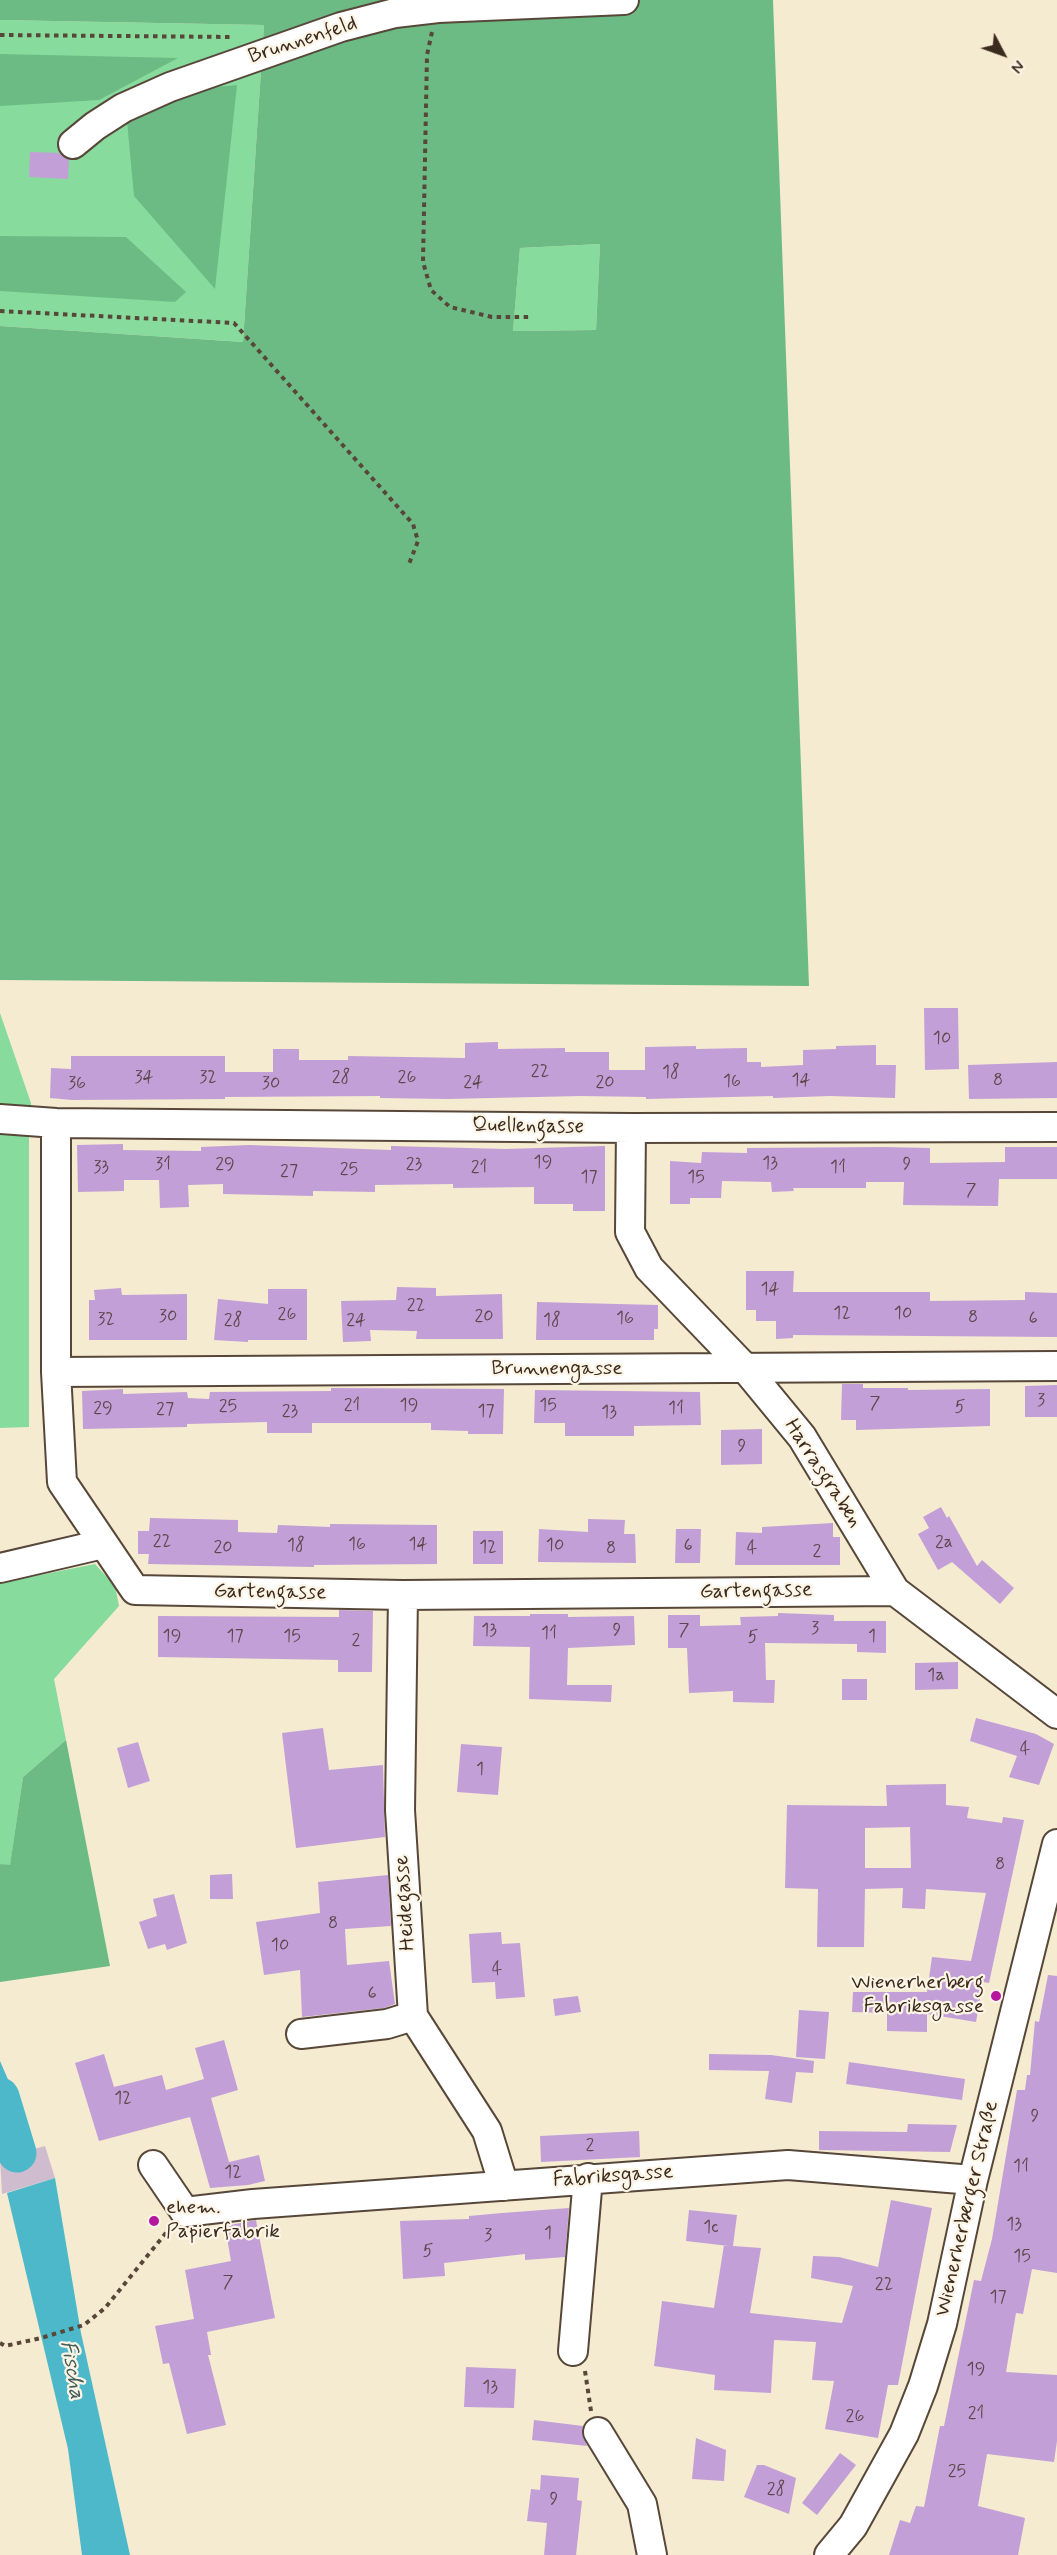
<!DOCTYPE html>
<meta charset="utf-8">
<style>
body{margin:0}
#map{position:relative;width:1057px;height:2555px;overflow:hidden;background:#f4ebd1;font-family:Mynerve,sans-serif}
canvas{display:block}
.north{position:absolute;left:973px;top:24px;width:60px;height:60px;-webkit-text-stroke:4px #fcf5e5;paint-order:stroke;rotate:131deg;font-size:16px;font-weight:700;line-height:24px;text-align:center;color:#3b2a1e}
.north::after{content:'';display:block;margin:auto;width:21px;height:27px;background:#3b2a1e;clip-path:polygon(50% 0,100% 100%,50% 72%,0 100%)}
</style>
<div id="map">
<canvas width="1057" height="2555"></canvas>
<div class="north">N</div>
</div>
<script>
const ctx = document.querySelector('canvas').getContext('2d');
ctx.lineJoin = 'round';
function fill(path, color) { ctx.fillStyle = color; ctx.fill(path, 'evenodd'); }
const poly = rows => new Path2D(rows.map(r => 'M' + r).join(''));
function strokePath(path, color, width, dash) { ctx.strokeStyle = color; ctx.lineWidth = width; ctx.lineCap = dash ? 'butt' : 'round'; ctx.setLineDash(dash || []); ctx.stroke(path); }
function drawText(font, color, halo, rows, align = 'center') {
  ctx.font = font + ' Mynerve,sans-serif'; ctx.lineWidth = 4.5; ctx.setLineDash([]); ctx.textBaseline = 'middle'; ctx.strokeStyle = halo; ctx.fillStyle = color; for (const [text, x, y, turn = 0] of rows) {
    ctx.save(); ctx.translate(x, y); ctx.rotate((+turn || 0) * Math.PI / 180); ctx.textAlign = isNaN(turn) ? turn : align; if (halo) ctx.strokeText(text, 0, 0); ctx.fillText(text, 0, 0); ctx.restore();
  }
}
const industrial = poly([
 [45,2146,55,2178,2,2194,0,2158]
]);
const green = poly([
 [0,20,264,25,243,342,0,326],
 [600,244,596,330,513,331,520,248],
 [0,1013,31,1103,29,1137,29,1427,0,1428],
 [95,1564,115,1586,119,1606,54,1679,66,1740,23,1777,10,1866,0,1864,0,1583]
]);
const forest = poly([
 [0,0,773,0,809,986,0,980,0,326,243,342,264,25,0,20],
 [600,244,596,330,513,331,520,248],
 [0,54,178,58,99,100,0,106],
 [237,85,215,289,134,196,127,121,205,88],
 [0,236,126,237,186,292,175,302,0,291],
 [66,1740,110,1966,0,1982,0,1864,10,1865,23,1777]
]);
const water = poly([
 [0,2061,13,2091,19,2137,0,2142],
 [55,2178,81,2333,130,2555,82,2555,68,2449,7,2193]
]);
const river = poly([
 [0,2097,17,2153]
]);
const building = poly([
 [30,152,59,153,69,160,68,179,29,177],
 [924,1008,958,1008,959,1069,925,1070],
 [498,1042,498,1049,565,1048,565,1052,609,1052,609,1070,645,1070,645,1047,696,1046,696,1049,747,1048,747,1062,761,1062,761,1067,803,1065,803,1050,836,1049,836,1046,876,1045,876,1065,896,1065,895,1098,830,1096,773,1098,773,1096,646,1099,646,1097,581,1096,447,1099,380,1098,380,1096,225,1097,225,1099,72,1100,50,1098,51,1068,71,1069,71,1056,225,1056,225,1072,273,1072,273,1049,299,1049,299,1060,348,1060,348,1056,465,1058,465,1043],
 [1057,1062,1057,1098,969,1099,968,1065],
 [123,1144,123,1150,201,1151,201,1147,249,1145,391,1150,391,1146,505,1149,605,1146,605,1211,573,1211,573,1204,534,1204,534,1187,453,1188,453,1184,375,1185,375,1192,313,1191,313,1196,223,1194,223,1184,188,1185,189,1207,160,1208,159,1180,124,1180,124,1191,78,1192,77,1145],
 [884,1147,930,1148,930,1163,1005,1162,1005,1147,1057,1147,1057,1179,999,1179,998,1206,903,1205,904,1182,866,1182,866,1188,793,1188,794,1191,772,1192,771,1182,722,1181,721,1198,690,1198,690,1204,670,1204,670,1161,701,1163,702,1152,747,1153,747,1148],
 [746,1271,794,1271,793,1292,930,1292,930,1301,1025,1300,1025,1292,1057,1293,1057,1337,793,1335,793,1338,776,1339,776,1321,756,1321,756,1310,746,1310],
 [397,1287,436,1288,436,1296,502,1294,503,1339,416,1339,417,1331,370,1330,371,1341,343,1342,341,1301,396,1300],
 [121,1288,122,1295,187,1294,187,1340,89,1340,89,1300,95,1300,94,1290],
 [268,1289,307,1289,307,1340,248,1340,248,1342,214,1340,218,1299,268,1304],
 [537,1302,658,1305,658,1329,654,1329,654,1340,536,1340],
 [842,1384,863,1384,863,1388,908,1388,908,1390,990,1389,990,1426,856,1430,856,1420,841,1420],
 [1057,1385,1057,1417,1025,1417,1025,1386],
 [331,1388,504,1389,503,1434,468,1434,468,1431,431,1430,431,1423,312,1423,312,1433,267,1433,267,1422,187,1424,187,1427,83,1429,82,1391,123,1389,123,1394,187,1392,188,1398,209,1399,210,1392,331,1391],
 [535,1390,700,1392,701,1425,634,1426,634,1436,565,1436,565,1423,534,1423],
 [762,1429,762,1464,721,1465,721,1430],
 [941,1507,947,1518,949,1516,977,1566,982,1560,1014,1588,1000,1604,952,1562,938,1570,918,1534,929,1528,923,1517],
 [150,1518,238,1520,238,1532,277,1533,278,1525,330,1527,330,1524,437,1525,437,1564,314,1565,314,1567,148,1564,149,1554,138,1554,138,1531,149,1531],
 [588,1519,625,1520,624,1534,635,1534,636,1563,538,1562,539,1529,588,1532],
 [833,1523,833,1537,840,1537,840,1565,735,1565,736,1532,762,1533,762,1527],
 [676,1529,701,1529,700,1563,675,1563],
 [473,1531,503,1531,503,1564,473,1564],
 [339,1610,373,1611,372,1672,338,1672,338,1660,158,1657,158,1616,339,1617],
 [778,1613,834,1615,834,1621,886,1621,886,1653,857,1652,857,1644,765,1643,766,1680,775,1680,774,1703,733,1702,733,1691,689,1693,687,1648,668,1648,668,1615,700,1615,700,1626,741,1625,740,1617,778,1616],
 [530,1614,568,1614,568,1617,634,1616,635,1645,568,1648,567,1685,612,1685,611,1702,529,1699,530,1647,473,1646,474,1616,530,1616],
 [958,1662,958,1689,915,1690,915,1663],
 [842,1679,867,1679,867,1700,842,1700],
 [976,1718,1036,1734,1054,1744,1039,1785,1009,1777,1017,1756,970,1741],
 [323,1728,329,1770,383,1765,385,1837,296,1848,282,1733],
 [138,1742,150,1781,128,1788,117,1748],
 [461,1744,502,1747,498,1795,457,1792],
 [946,1784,946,1805,969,1807,967,1818,1002,1823,1003,1817,1024,1820,989,1983,983,1982,976,2022,927,2014,927,2032,887,2031,887,2013,852,2012,853,1992,927,1992,932,1957,971,1961,986,1893,926,1889,925,1909,902,1908,903,1888,865,1889,864,1947,817,1947,818,1889,785,1888,787,1805,887,1806,886,1785],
 [910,1827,911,1868,865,1868,865,1828],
 [232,1874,233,1899,210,1899,210,1875],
 [388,1875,391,1926,345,1929,347,1965,389,1961,395,2004,384,2008,302,2017,300,1970,264,1975,256,1922,320,1913,318,1882],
 [174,1894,187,1943,167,1950,165,1944,148,1949,139,1922,157,1916,153,1899],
 [501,1932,502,1944,520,1943,525,1997,496,1999,495,1982,472,1983,469,1934],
 [1048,1975,1057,1976,1057,2273,1032,2269,1023,2314,1016,2313,1006,2372,1057,2375,1057,2441,1054,2462,987,2454,978,2506,1025,2518,1018,2555,889,2555,900,2520,910,2523,916,2506,924,2507,940,2426,944,2426,974,2280,981,2281,992,2239,1017,2090,1025,2090,1027,2075,1030,2075,1035,2021,1039,2022],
 [578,1996,581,2012,555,2016,553,1999],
 [799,2010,829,2012,825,2059,796,2057],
 [224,2040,238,2090,211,2098,229,2162,259,2155,265,2181,248,2185,210,2188,190,2117,99,2141,75,2063,104,2054,114,2087,162,2075,166,2090,204,2079,195,2048],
 [709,2054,771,2055,814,2061,813,2073,796,2072,792,2103,765,2099,769,2071,709,2070],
 [849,2062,965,2079,962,2100,846,2084],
 [908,2124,957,2125,950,2152,819,2150,819,2131,907,2132],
 [639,2131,640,2157,541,2162,540,2136],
 [891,2200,932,2208,898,2385,888,2385,878,2438,825,2429,834,2381,812,2380,816,2342,774,2340,771,2393,714,2390,715,2375,654,2366,662,2301,714,2308,724,2245,729,2246,686,2241,689,2210,737,2215,733,2246,761,2248,750,2313,842,2323,853,2286,811,2278,813,2256,839,2257,878,2267],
 [569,2208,565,2257,525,2260,525,2254,444,2263,445,2276,403,2279,400,2221,469,2219,469,2216,502,2213],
 [256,2220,275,2318,207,2332,211,2355,208,2355,226,2425,187,2434,169,2363,163,2364,155,2326,194,2319,185,2270,231,2261,225,2226],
 [466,2367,516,2369,514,2408,464,2407],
 [534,2420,583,2426,582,2433,587,2446,532,2440],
 [696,2438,726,2450,724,2481,692,2479],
 [840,2453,856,2465,817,2515,802,2503],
 [757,2465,764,2465,796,2478,789,2514,744,2497],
 [541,2475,579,2478,577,2500,582,2501,576,2555,544,2555,547,2523,527,2521,531,2489,540,2490]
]);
const path = poly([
 [432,32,427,55,423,262,431,290,450,307,492,317,529,317],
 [0,35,234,37],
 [0,311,234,323,413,524,418,541,409,564],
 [0,2343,5,2346,41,2338,84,2325,105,2308,170,2228],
 [585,2371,591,2411]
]);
const minor = poly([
 [73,144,95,126,123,108,170,87,341,27,395,13,438,8,624,0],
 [0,1119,56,1123,631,1128,1057,1127],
 [56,1123,56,1372,62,1482,135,1590,403,1595,895,1591],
 [631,1128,630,1232,649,1268,746,1369,802,1437,895,1591,1057,1714],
 [56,1372,1057,1366],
 [0,1568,103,1544],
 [403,1595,400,1810,413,2016,487,2131,504,2186],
 [301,2034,387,2024,413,2016],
 [153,2165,185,2212,253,2204,788,2165,973,2180],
 [573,2351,588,2178],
 [598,2432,642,2504,652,2555],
 [829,2555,853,2526,904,2434,923,2386,942,2324,973,2180,1057,1844]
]);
const markers = [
 [996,1996,6,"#b5179e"],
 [154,2221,6,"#b5179e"]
];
const numberNames = [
 ["10",942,1039],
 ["22",540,1072],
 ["18",671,1073],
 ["34",144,1078],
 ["32",208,1078],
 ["28",341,1078],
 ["26",407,1078],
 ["14",801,1081],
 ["8",998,1081],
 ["16",732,1082],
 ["24",473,1083],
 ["20",605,1083],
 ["36",77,1084],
 ["30",271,1084],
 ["19",543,1163],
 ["13",770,1164],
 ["31",163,1165],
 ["29",225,1165],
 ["23",414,1165],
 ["9",907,1165],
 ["33",101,1168],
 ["21",479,1168],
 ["11",838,1168],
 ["25",349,1170],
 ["27",289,1172],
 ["17",589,1178],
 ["15",696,1178],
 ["7",971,1191],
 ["14",770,1290],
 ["22",416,1306],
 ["12",842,1314],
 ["10",903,1314],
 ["26",287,1315],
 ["30",168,1317],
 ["20",484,1317],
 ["8",973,1318],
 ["16",625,1319],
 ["6",1033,1319],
 ["32",106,1320],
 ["28",233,1321],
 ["24",356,1321],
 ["18",552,1321],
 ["3",1041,1401],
 ["7",875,1404],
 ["21",352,1406],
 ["19",409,1406],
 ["15",548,1406],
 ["25",228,1407],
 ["5",960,1408],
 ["29",103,1409],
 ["11",676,1409],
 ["27",165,1410],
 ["23",290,1412],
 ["17",486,1412],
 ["13",609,1413],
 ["9",742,1447],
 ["22",162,1542],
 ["2a",944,1543],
 ["16",357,1545],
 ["14",418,1545],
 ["18",296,1546],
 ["10",555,1546],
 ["6",688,1546],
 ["20",223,1548],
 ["12",488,1548],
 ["8",611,1549],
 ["4",752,1549],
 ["2",817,1552],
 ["3",815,1629],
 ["13",489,1631],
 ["9",617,1631],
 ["7",684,1631],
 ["11",549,1634],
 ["19",172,1637],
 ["17",235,1637],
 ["15",292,1637],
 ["1",872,1637],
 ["5",753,1638],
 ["2",356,1641],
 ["1a",936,1676],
 ["4",1025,1750],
 ["1",480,1770],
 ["8",1000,1865],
 ["8",333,1924],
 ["10",280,1946],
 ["4",497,1970],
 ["6",372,1994],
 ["12",123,2099],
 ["9",1035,2117],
 ["2",590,2146],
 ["11",1021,2167],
 ["12",233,2173],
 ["13",1014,2225],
 ["1c",711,2228],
 ["1",548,2234],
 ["3",488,2236],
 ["5",428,2252],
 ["15",1022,2257],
 ["7",228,2283],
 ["22",884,2285],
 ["17",998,2298],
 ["19",976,2370],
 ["13",490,2388],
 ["21",976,2414],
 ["26",855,2417],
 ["25",957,2472],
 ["28",776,2490],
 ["9",554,2500]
];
const streetNames = [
 ["Brunnenfeld",303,41,-18],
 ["Quellengasse",528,1127,1],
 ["Brunnengasse",557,1370],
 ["Harrasgraben",822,1474,57],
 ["Gartengasse",756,1592,-1],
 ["Gartengasse",270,1593,1],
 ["Heidegasse",406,1903,-94],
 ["Fabriksgasse",613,2177,-4],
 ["Wienerherberger Straße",968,2209,-77]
];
const poiNames = [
 ["Wienerherberg",984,1984],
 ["Fabriksgasse",984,2008],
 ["ehem.",166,2209,"left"],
 ["Papierfabrik",166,2233,"left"]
];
const waterNames = [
 ["Fischa",71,2370,80]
];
fill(industrial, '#cfbdcf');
fill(green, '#87db9d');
fill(forest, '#6dbb84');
fill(water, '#4db8c9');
strokePath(river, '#4db8c9', 39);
fill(building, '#c39fd7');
strokePath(minor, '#574739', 32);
strokePath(path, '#574739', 4, [4.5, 4.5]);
strokePath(minor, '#fff', 28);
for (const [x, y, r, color] of markers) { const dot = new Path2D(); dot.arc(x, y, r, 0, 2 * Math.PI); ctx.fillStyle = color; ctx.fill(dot); strokePath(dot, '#fcf5e5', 2); }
drawText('18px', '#5d474c', null, numberNames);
drawText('21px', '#3b2a1e', '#fcf5e5', streetNames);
drawText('21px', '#3b2a1e', '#fcf5e5', poiNames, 'right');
drawText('italic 22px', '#415c5a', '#fcf5e5', waterNames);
</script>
